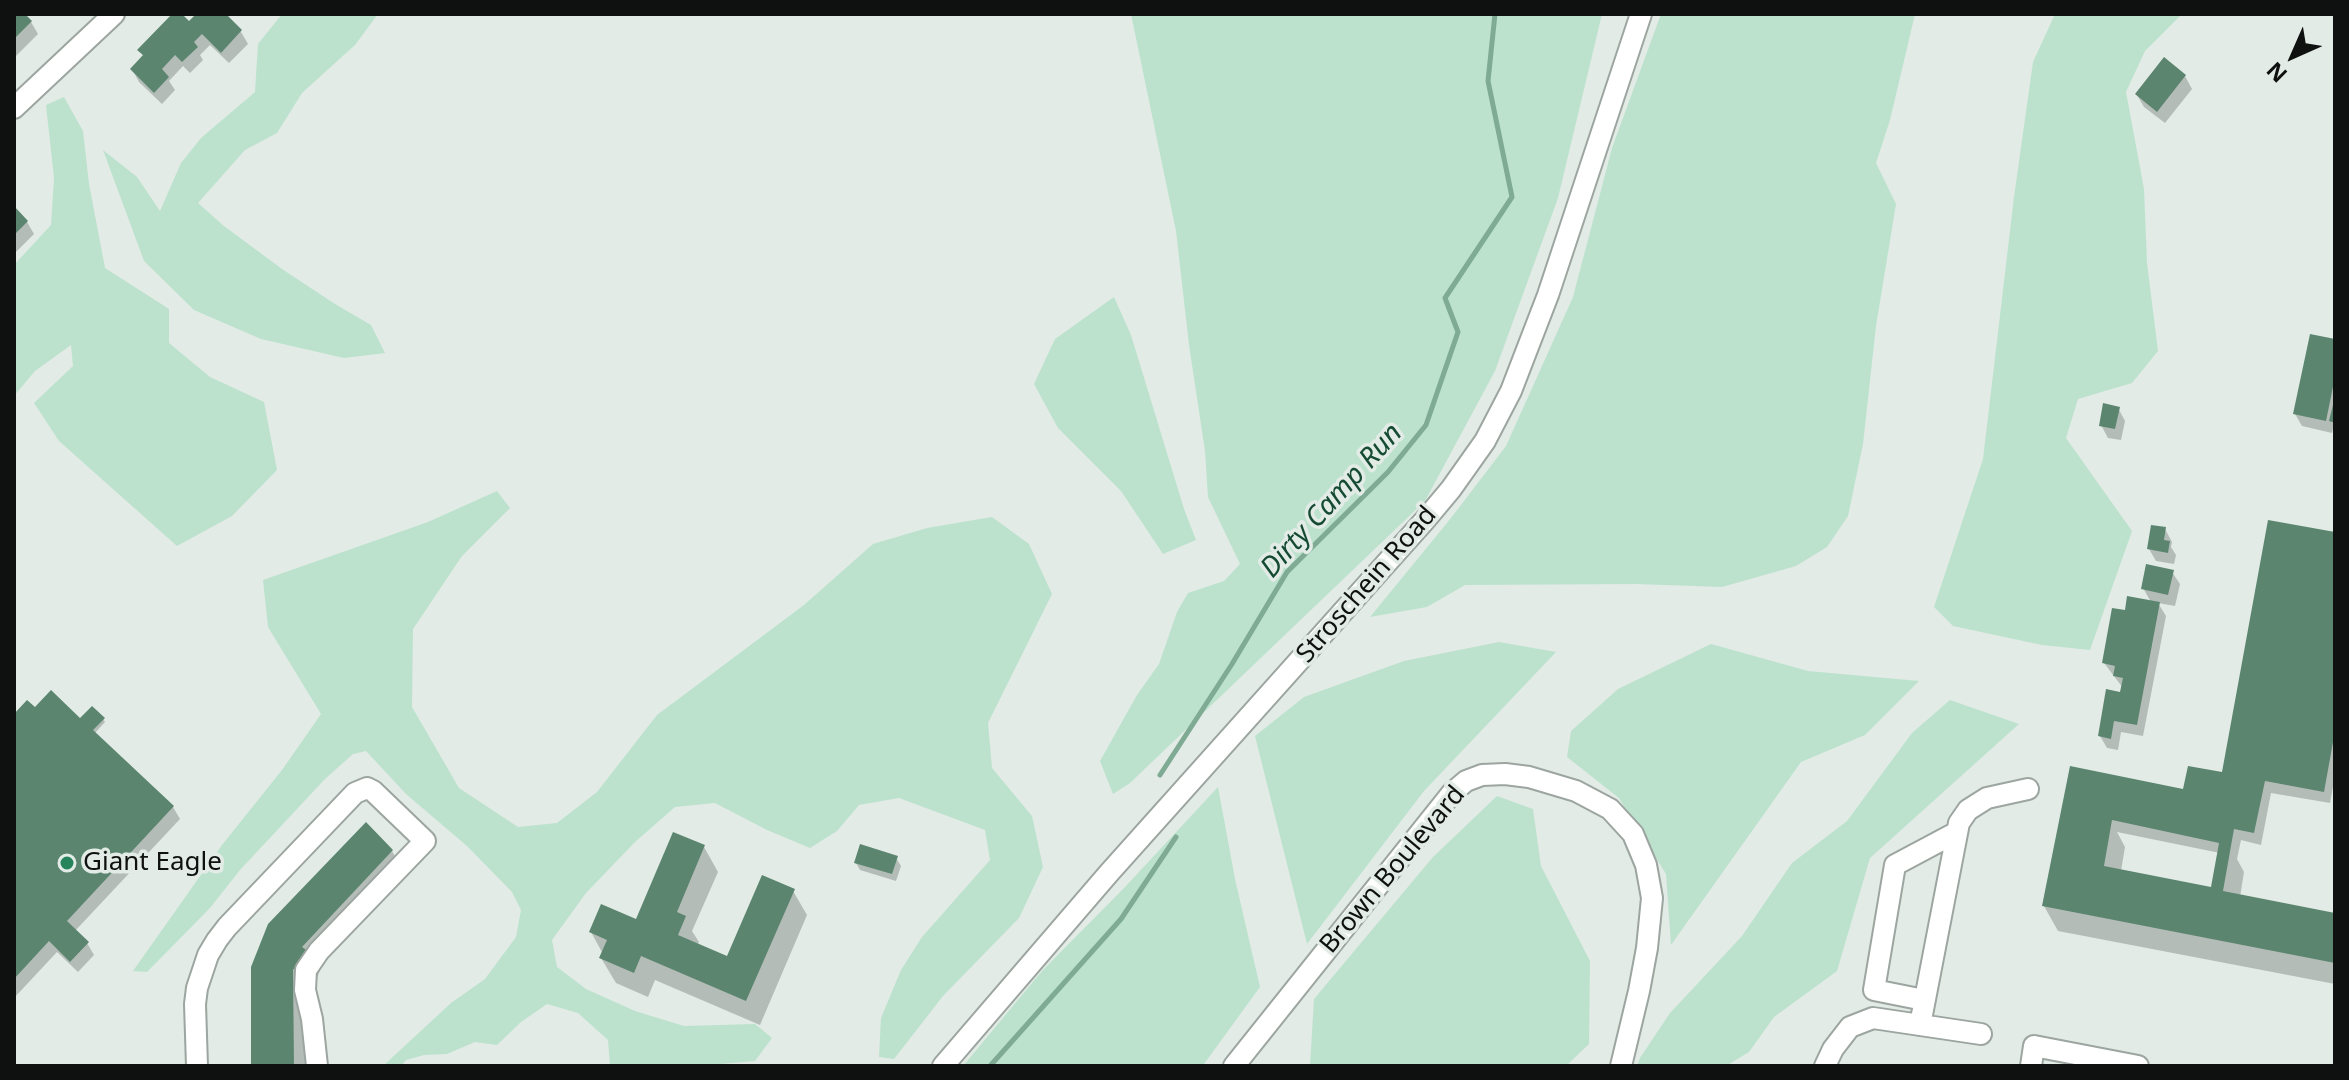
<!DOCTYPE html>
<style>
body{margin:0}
#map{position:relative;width:2349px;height:1080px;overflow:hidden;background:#e2ebe6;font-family:"Noto Sans",sans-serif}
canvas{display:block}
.frame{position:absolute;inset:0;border:16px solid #0e1110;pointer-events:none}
.north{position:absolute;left:2253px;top:16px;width:80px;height:80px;-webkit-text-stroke:6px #e2ebe6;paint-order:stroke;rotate:225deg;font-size:22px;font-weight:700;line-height:32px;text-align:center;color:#0e1110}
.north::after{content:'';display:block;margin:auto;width:28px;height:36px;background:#0e1110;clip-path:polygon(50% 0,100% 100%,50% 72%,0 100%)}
</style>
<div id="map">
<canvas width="2349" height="1080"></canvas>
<div class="frame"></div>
<div class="north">N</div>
</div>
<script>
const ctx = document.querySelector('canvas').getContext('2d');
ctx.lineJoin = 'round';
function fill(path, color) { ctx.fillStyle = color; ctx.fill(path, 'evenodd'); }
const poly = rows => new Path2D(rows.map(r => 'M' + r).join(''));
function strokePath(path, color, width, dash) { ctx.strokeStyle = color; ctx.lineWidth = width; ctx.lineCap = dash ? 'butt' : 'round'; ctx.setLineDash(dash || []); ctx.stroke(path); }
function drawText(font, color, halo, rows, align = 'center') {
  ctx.font = font + ' "Noto Sans",sans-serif'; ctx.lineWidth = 7; ctx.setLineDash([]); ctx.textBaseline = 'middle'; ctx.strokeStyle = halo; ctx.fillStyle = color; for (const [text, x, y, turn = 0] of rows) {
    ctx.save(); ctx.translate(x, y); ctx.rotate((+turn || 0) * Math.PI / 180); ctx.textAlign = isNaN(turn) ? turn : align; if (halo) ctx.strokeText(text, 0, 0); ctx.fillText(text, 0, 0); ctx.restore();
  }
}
const green = poly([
 [282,14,378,14,355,45,302,93,277,133,245,150,198,203,224,226,282,269,335,304,371,325,385,353,344,358,261,339,194,310,144,261,103,150,137,177,160,211,181,163,201,138,255,92,258,44],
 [1131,14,1602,14,1558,198,1495,371,1425,501,1130,783,1113,794,1100,761,1137,695,1159,664,1177,612,1188,593,1224,581,1240,564,1208,497,1205,451,1189,345,1176,231],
 [1661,14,1915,14,1890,120,1876,163,1896,204,1876,326,1863,444,1848,516,1827,547,1796,566,1722,587,1637,584,1465,585,1427,607,1370,617,1451,518,1506,446,1573,297,1612,148],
 [2055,14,2182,14,2145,51,2126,92,2144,189,2147,263,2158,351,2132,383,2078,399,2066,438,2132,531,2090,650,2042,645,1953,626,1934,607,1983,459,2014,197,2033,62],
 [64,97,83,131,89,184,105,268,169,309,169,343,210,377,264,402,277,470,232,516,177,546,59,441,34,403,73,366,71,345,35,371,14,396,14,265,51,225,54,178,46,105],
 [1114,297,1131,335,1184,509,1196,540,1163,554,1121,491,1058,428,1034,384,1055,339],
 [497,491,510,508,462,556,413,629,412,707,459,788,518,827,557,823,597,792,657,715,804,605,873,544,927,528,992,517,1029,544,1052,594,988,723,992,768,1032,816,1043,867,1019,918,943,996,894,1059,879,1057,881,1018,901,970,922,937,990,860,985,830,899,798,859,805,837,831,810,848,767,830,715,803,675,807,635,842,586,893,552,940,557,967,586,989,635,1011,684,1026,755,1024,772,1038,755,1061,697,1066,610,1066,608,1040,578,1013,547,1004,521,1022,497,1045,475,1042,447,1054,424,1055,406,1060,401,1066,383,1066,451,1003,485,979,516,937,521,910,512,892,467,846,406,794,366,751,353,754,325,779,240,870,210,908,147,972,133,971,222,845,282,770,321,714,268,627,263,580,428,522],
 [1499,642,1556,652,1424,791,1307,944,1255,736,1304,697,1404,661],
 [1711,644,1808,671,1919,681,1865,735,1801,762,1671,945,1666,874,1619,798,1567,757,1571,731,1618,689],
 [1950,700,2019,724,1870,858,1837,971,1774,1017,1749,1052,1726,1066,1637,1066,1640,1058,1670,1013,1742,936,1792,863,1847,821,1912,733],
 [1218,787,1235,879,1260,987,1204,1064,1202,1066,963,1066,1042,971,1125,887],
 [1497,796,1533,809,1541,866,1590,961,1589,1044,1566,1066,1310,1066,1314,999,1433,857]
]);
const shadow = poly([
 [14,14,23,14,31,22,38,34,14,58],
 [175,14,179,14,189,23,198,14,223,14,241,32,248,44,229,63,210,45,200,55,203,60,190,73,183,66,169,81,175,90,162,104,139,82,132,69,144,57,140,50],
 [2185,76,2192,89,2165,123,2144,107,2137,95],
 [14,209,27,222,34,234,14,254],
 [2335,341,2335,427,2334,425,2332,433,2302,426,2295,414],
 [2118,408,2125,421,2121,440,2108,438,2101,425],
 [2165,529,2172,542,2171,547,2176,555,2174,564,2156,561,2149,549],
 [2335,534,2335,776,2330,803,2271,793,2261,845,2241,840,2237,859,2244,872,2240,897,2335,915,2335,984,2058,931,2044,906,2062,810,2185,791,2223,775],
 [2117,832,2220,853,2213,889,2121,871,2125,847],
 [2172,572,2180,584,2175,606,2158,603,2166,616,2143,736,2121,732,2118,750,2107,748,2100,736,2123,688,2104,663,2126,612,2151,602,2143,588],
 [35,710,81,721,103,719,105,722,94,734,173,807,180,819,75,931,87,943,94,955,78,972,57,952,14,998,14,717],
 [704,847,718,872,692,931,699,942,697,946,728,959,793,891,807,915,760,1025,655,980,648,997,616,983,601,958,603,954,591,932,637,921],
 [392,851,406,876,322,965,317,978,313,977,306,995,307,1066,253,1066,253,968],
 [896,858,901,866,896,881,860,870,856,863]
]);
const stream = poly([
 [1160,775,1232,664,1287,572,1388,472,1426,425,1458,332,1445,298,1512,197,1488,81,1495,14],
 [990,1066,1121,919,1176,837]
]);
const building = poly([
 [14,14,25,14,32,21,14,39],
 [172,14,182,14,189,21,196,14,226,14,242,30,221,53,202,34,194,42,198,47,182,62,175,55,162,69,169,77,154,93,130,69,143,55,137,50],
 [2164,57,2186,75,2157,112,2135,94],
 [14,206,28,221,14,235],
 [2310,334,2335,339,2335,377,2326,421,2293,414],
 [2334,401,2335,401,2335,423,2329,421],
 [2103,403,2120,407,2115,429,2099,426],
 [2268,520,2335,532,2335,731,2324,792,2265,781,2254,833,2234,829,2223,891,2335,913,2335,963,2042,906,2070,766,2183,789,2188,766,2222,772],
 [2112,820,2219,843,2211,887,2104,866],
 [2151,525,2166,527,2164,540,2170,541,2168,553,2147,549],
 [2146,564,2174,570,2168,595,2141,589],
 [2127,596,2160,602,2137,725,2114,721,2111,739,2098,736,2106,689,2120,692,2123,678,2113,676,2115,666,2102,663,2112,608,2125,610],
 [51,690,80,718,92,706,105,718,93,730,174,806,67,921,89,942,70,962,49,941,14,979,14,714,27,700,35,707],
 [366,822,393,850,302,947,321,960,315,976,293,969,294,1066,251,1066,251,967,268,924],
 [673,832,705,845,677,912,686,916,678,935,727,956,762,875,795,889,746,1001,641,956,634,973,599,958,607,940,589,932,601,904,636,919],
 [860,844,898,856,892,874,854,863]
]);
const minor = poly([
 [14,108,114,14],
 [1924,1000,1874,990,1895,865,1957,832],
 [1920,1025,1959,823,1968,810,1987,798,2028,789],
 [197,1066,195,1004,197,988,208,955,217,940,227,927,355,793,367,788,373,791,425,841,319,951,306,970,305,990,312,1019,317,1066],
 [943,1066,1109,873,1425,520,1451,489,1485,441,1511,391,1548,295,1641,14],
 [1234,1066,1452,793,1466,781,1482,775,1505,774,1529,777,1576,791,1610,809,1633,834,1646,865,1652,898,1647,948,1639,991,1621,1066],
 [1825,1066,1833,1049,1850,1027,1873,1018,1981,1034],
 [2031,1066,2034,1046,2138,1066]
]);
const markers = [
 [67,863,8,"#26845c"]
];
const streetNames = [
 ["Stroschein Road",1367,585,-49],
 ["Brown Boulevard",1393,870,-50]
];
const poiNames = [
 ["Giant Eagle",83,863]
];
const waterNames = [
 ["Dirty Camp Run",1332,501,-48]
];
fill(green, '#bce2cd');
fill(shadow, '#0003');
strokePath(stream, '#7faa93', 5);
fill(building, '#5b856f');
strokePath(minor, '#9ca5a0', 24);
strokePath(minor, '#fff', 20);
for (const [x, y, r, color] of markers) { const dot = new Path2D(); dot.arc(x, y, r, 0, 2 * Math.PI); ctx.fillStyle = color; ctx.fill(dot); strokePath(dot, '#e2ebe6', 3); }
drawText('26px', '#0e1110', '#e2ebe6', streetNames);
drawText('26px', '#0e1110', '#e2ebe6', poiNames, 'left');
drawText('italic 28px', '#154b33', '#e2ebe6', waterNames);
</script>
